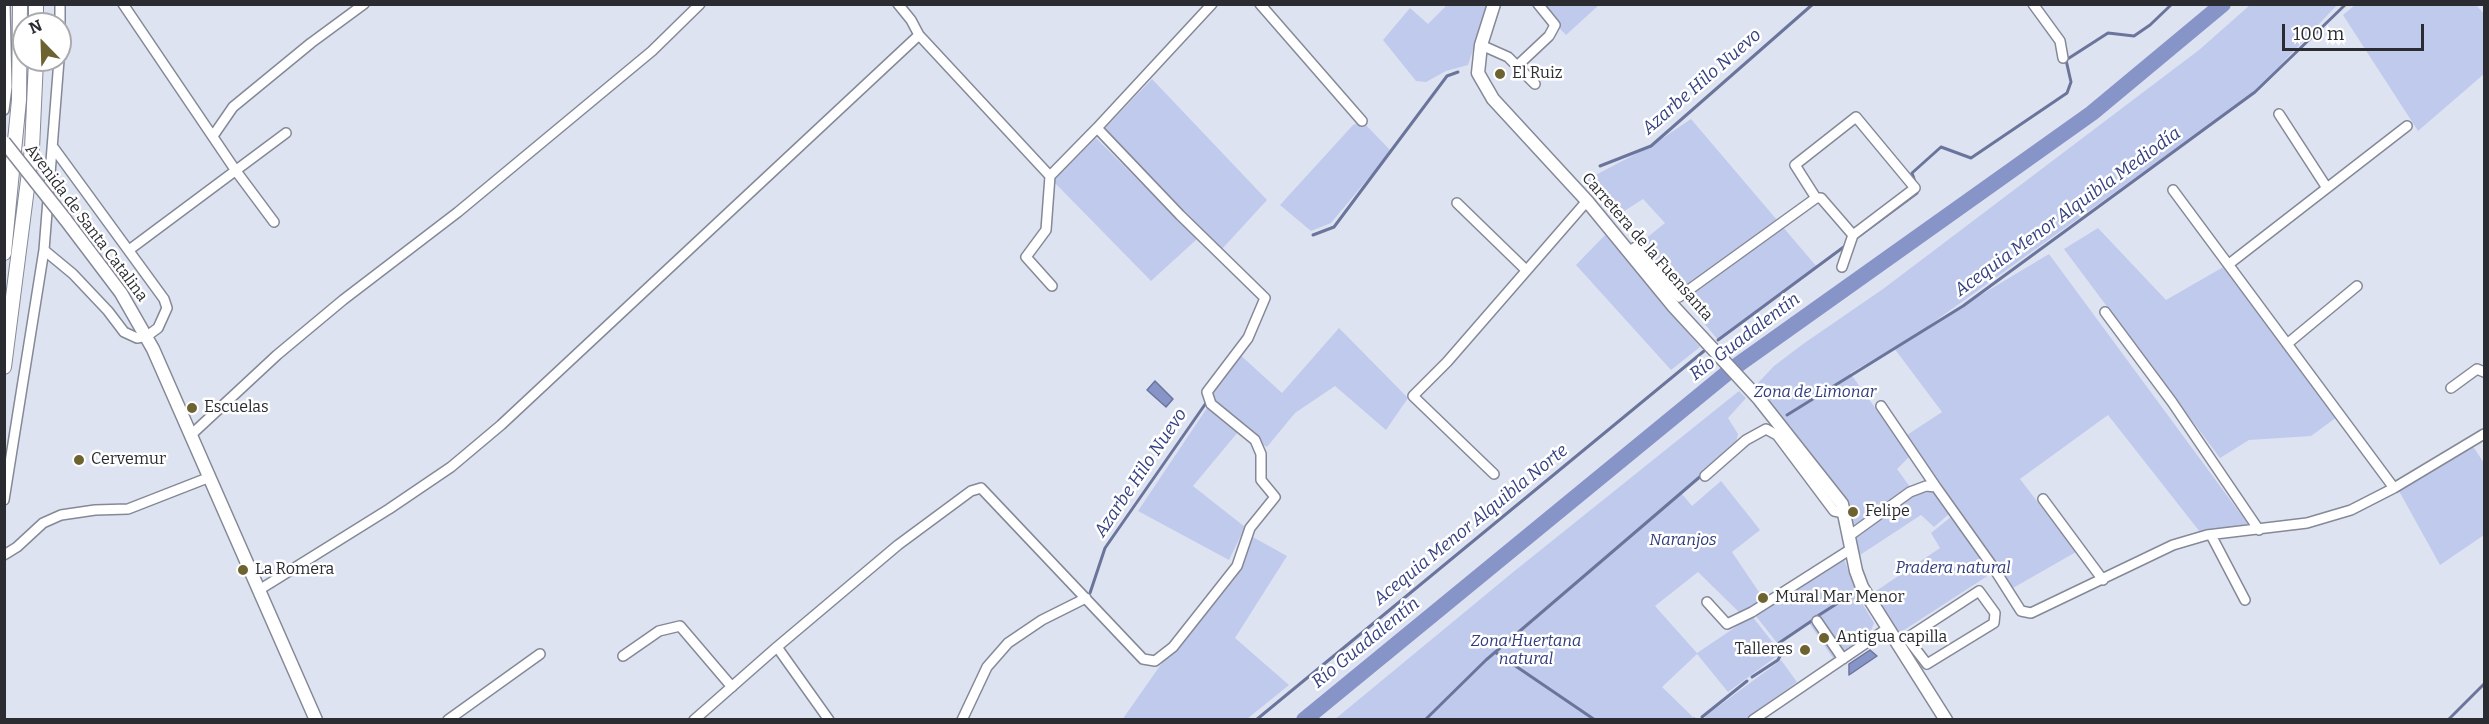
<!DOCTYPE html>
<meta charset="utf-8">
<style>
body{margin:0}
#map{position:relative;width:2489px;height:724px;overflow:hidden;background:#dee3f2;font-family:Bitter,serif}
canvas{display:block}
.frame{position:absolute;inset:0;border:6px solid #2a2c32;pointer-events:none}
.north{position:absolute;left:12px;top:12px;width:60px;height:60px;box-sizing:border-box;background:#fff;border:2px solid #aaabad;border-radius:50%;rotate:337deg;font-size:16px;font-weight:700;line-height:24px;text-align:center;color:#2a2c32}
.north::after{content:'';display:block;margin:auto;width:21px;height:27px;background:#6d6330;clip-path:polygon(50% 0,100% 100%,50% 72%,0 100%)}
.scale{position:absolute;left:2282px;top:24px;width:142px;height:27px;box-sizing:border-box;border:3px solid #2a2c32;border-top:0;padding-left:8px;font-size:18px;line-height:21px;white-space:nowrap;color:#2a2c32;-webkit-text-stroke:4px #fff;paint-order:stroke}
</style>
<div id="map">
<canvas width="2489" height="724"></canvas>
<div class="frame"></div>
<div class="north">N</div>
<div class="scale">100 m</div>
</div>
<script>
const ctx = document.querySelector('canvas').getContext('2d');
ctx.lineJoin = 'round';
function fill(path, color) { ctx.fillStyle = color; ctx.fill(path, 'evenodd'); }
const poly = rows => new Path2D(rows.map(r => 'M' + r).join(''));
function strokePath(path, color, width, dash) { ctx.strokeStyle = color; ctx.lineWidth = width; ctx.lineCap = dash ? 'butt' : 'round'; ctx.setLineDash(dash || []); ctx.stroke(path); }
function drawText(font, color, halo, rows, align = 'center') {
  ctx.font = font + ' Bitter,serif'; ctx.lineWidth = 5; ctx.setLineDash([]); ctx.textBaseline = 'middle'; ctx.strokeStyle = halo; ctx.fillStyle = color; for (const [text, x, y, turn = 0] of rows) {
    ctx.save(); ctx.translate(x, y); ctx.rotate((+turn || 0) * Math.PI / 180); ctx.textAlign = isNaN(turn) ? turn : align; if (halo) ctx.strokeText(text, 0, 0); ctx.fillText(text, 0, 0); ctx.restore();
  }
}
const green = poly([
 [1447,5,1488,5,1468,65,1446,71,1426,82,1416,81,1383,40,1410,8,1428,24],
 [1537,5,1599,5,1566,35],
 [2250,5,2337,5,2255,92,1924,329,2049,254,2248,524,2200,532,2108,415,2020,479,2076,552,2013,588,1907,435,1942,412,1894,348,1850,373,1910,456,1897,469,1913,491,1854,525,1844,499,1757,384,1774,366,1803,344,1883,289,2199,50],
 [2355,5,2476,5,2484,14,2484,74,2418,131,2343,15],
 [1152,79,1267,200,1222,249,1104,129],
 [1691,119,1817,267,1718,340,1639,244,1665,223,1643,199,1615,217,1584,181,1651,146],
 [1362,121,1391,151,1331,223,1311,231,1280,205,1353,125],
 [1096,138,1197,239,1151,281,1053,181],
 [2098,228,2166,300,2225,266,2337,417,2311,436,2249,440,2220,458,2064,249],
 [1605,235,1700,347,1671,370,1576,265],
 [1339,328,1408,398,1386,430,1335,386,1295,413,1267,447,1255,440,1211,404,1207,392,1237,352,1282,393],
 [1739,391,1746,398,1728,418,1738,434,1735,447,1682,494,1692,506,1721,481,1749,516,1760,530,1732,552,1763,598,1744,617,1698,572,1655,606,1697,653,1752,616,1781,653,1728,692,1697,654,1662,687,1693,717,1691,719,1334,720,1512,573],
 [1207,408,1238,432,1193,486,1245,527,1229,560,1138,511],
 [2472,445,2484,463,2484,535,2440,565,2399,491],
 [1935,492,1949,514,1934,527,1921,515,1860,555,1855,537,1918,493],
 [1952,516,1992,573,1898,634,1873,593,1940,548,1931,533],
 [1251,536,1287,556,1235,638,1289,685,1247,719,1122,720],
 [1843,556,1857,595,1874,623,1870,633,1833,658,1809,623,1778,644,1755,615],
 [1781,660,1797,682,1745,719,1710,719,1704,717]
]);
const water = poly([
 [1155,381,1173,399,1166,407,1147,390,1155,381],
 [1870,650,1877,656,1849,675,1849,664,1870,650]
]);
const stream = poly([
 [1600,166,1651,146,1813,4],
 [1915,182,1912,173,1941,147,1971,158,2067,93,2071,82,2066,60,2108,33,2134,36,2150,25,2172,4],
 [1313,235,1334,227,1447,76,1458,72],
 [1855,239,1917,193,1917,189],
 [1718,340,1845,246],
 [1787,415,1963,306,2255,92,2346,4],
 [1090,593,1105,548,1206,403],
 [1816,617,1852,594],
 [1495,652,1595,720],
 [1752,677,1778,660,1782,652,1776,645,1813,620],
 [1702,717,1747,681],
 [1256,720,1704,351],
 [1425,720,1486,660,1702,475],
 [1693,720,1694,719],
 [2448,720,2484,684]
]);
const river = poly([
 [1304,720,1732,369,2092,113,2223,4]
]);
const minor = poly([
 [60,4,60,50],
 [123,4,236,171,274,222],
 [898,4,911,20,919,35],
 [1260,4,1362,121],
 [2033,4,2060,41,2063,58],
 [1481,45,1508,57,1535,84],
 [1517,66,1549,36,1555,25,1538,4],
 [4,110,7,87,5,4],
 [2279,114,2327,188],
 [1097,128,1212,4],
 [213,136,233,107,311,43,364,4],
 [1050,176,1046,230,1026,257,1052,286],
 [2173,190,2394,488],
 [1816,198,1795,165,1856,117,1915,188,1853,235],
 [1457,203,1526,270],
 [44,250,73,274,108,311,124,332,137,338,147,336,158,328,167,308,164,299,53,147],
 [129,250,286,133],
 [1629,251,1636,247,1679,297,1816,198,1821,198,1853,235,1842,267],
 [2229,264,2407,126],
 [2105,312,2172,402,2259,530],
 [2287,344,2357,286],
 [2451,388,2477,369,2484,372],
 [1881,406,1936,487],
 [192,434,277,355,343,300,458,212,652,51,700,4],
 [1494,474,1413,396,1447,362,1587,201],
 [1705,476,1746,440,1766,429,1777,435,1834,511,1844,513],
 [2043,499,2103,580],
 [4,500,44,250,59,60],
 [2211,535,2245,600],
 [1849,536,1910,492,1926,486,1936,487,1993,567,2021,611,2031,613,2173,545,2207,535,2307,523,2351,510,2394,488,2484,434],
 [4,555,17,547,43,523,61,515,95,510,128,509,210,477],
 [259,590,389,509,451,467,501,425,919,35,1050,176,1097,128,1180,215,1265,298,1248,338,1207,392,1211,404,1255,440,1261,454,1261,480,1275,497,1250,528,1237,566,1173,647,1155,661,1143,659,981,488,971,491,898,545,777,647],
 [1707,602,1727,624,1752,612,1851,549],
 [1817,621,1843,659],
 [1898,643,1907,638,1979,591,1995,613,1994,623,1927,664,1907,638],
 [623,656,659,631,680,626,732,687],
 [448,720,540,654],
 [694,720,777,647,829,720],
 [962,720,987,667,1008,643,1042,620,1086,598],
 [1753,720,1888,628]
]);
const major = poly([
 [1494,4,1481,45,1478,73,1493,99,1587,201,1674,307,1759,399,1842,504,1856,571,1862,587,1946,720],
 [65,219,121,293,153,349,316,720]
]);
const highway = poly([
 [36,4,36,24],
 [4,253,19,100,20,4],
 [4,367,32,149,36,60]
]);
const majorBridge = poly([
 [4,142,65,219]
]);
const markers = [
 [1500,74,6,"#6d6330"],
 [192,408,6,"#6d6330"],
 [79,460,6,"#6d6330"],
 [1853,512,6,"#6d6330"],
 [243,570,6,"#6d6330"],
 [1763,598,6,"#6d6330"],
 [1824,638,6,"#6d6330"],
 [1805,650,6,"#6d6330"]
];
const poiNames = [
 ["El Ruiz",1512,74],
 ["Escuelas",204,408],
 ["Cervemur",91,460],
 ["Felipe",1865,512],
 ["La Romera",255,570],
 ["Mural Mar Menor",1775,598],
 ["Antigua capilla",1836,638],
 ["Talleres",1793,650,"right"]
];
const streetNames = [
 ["Avenida de Santa Catalina",86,223,53],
 ["Carretera de la Fuensanta",1647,247,49]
];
const parkNames = [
 ["Zona de Limonar",1815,393],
 ["Naranjos",1683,541],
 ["Pradera natural",1953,569],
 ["Zona Huertana",1526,642],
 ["natural",1526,660]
];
const waterNames = [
 ["Azarbe Hilo Nuevo",1702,82,-41],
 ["Acequia Menor Alquibla Mediodía",2068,212,-36],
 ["Río Guadalentín",1745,337,-37],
 ["Azarbe Hilo Nuevo",1141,473,-56],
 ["Acequia Menor Alquibla Norte",1471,525,-39],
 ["Río Guadalentín",1366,643,-39]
];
fill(green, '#c0caec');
fill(water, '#8794c8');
strokePath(water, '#6b759b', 1.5);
strokePath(stream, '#6b759b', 3);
strokePath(river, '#8794c8', 16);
strokePath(minor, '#858997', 12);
strokePath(major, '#858997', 15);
strokePath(highway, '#858997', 16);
strokePath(minor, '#fff', 9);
strokePath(major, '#fff', 12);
strokePath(highway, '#fff', 14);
strokePath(majorBridge, '#858997', 15, []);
strokePath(majorBridge, '#fff', 12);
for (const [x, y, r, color] of markers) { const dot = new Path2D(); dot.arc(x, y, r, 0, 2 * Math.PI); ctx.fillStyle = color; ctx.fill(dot); strokePath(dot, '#fff', 2); }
drawText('16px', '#2a2c32', '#fff', poiNames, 'left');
drawText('16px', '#2a2c32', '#fff', streetNames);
drawText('italic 16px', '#313c7c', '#fff', parkNames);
drawText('italic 18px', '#354181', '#fff', waterNames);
</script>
